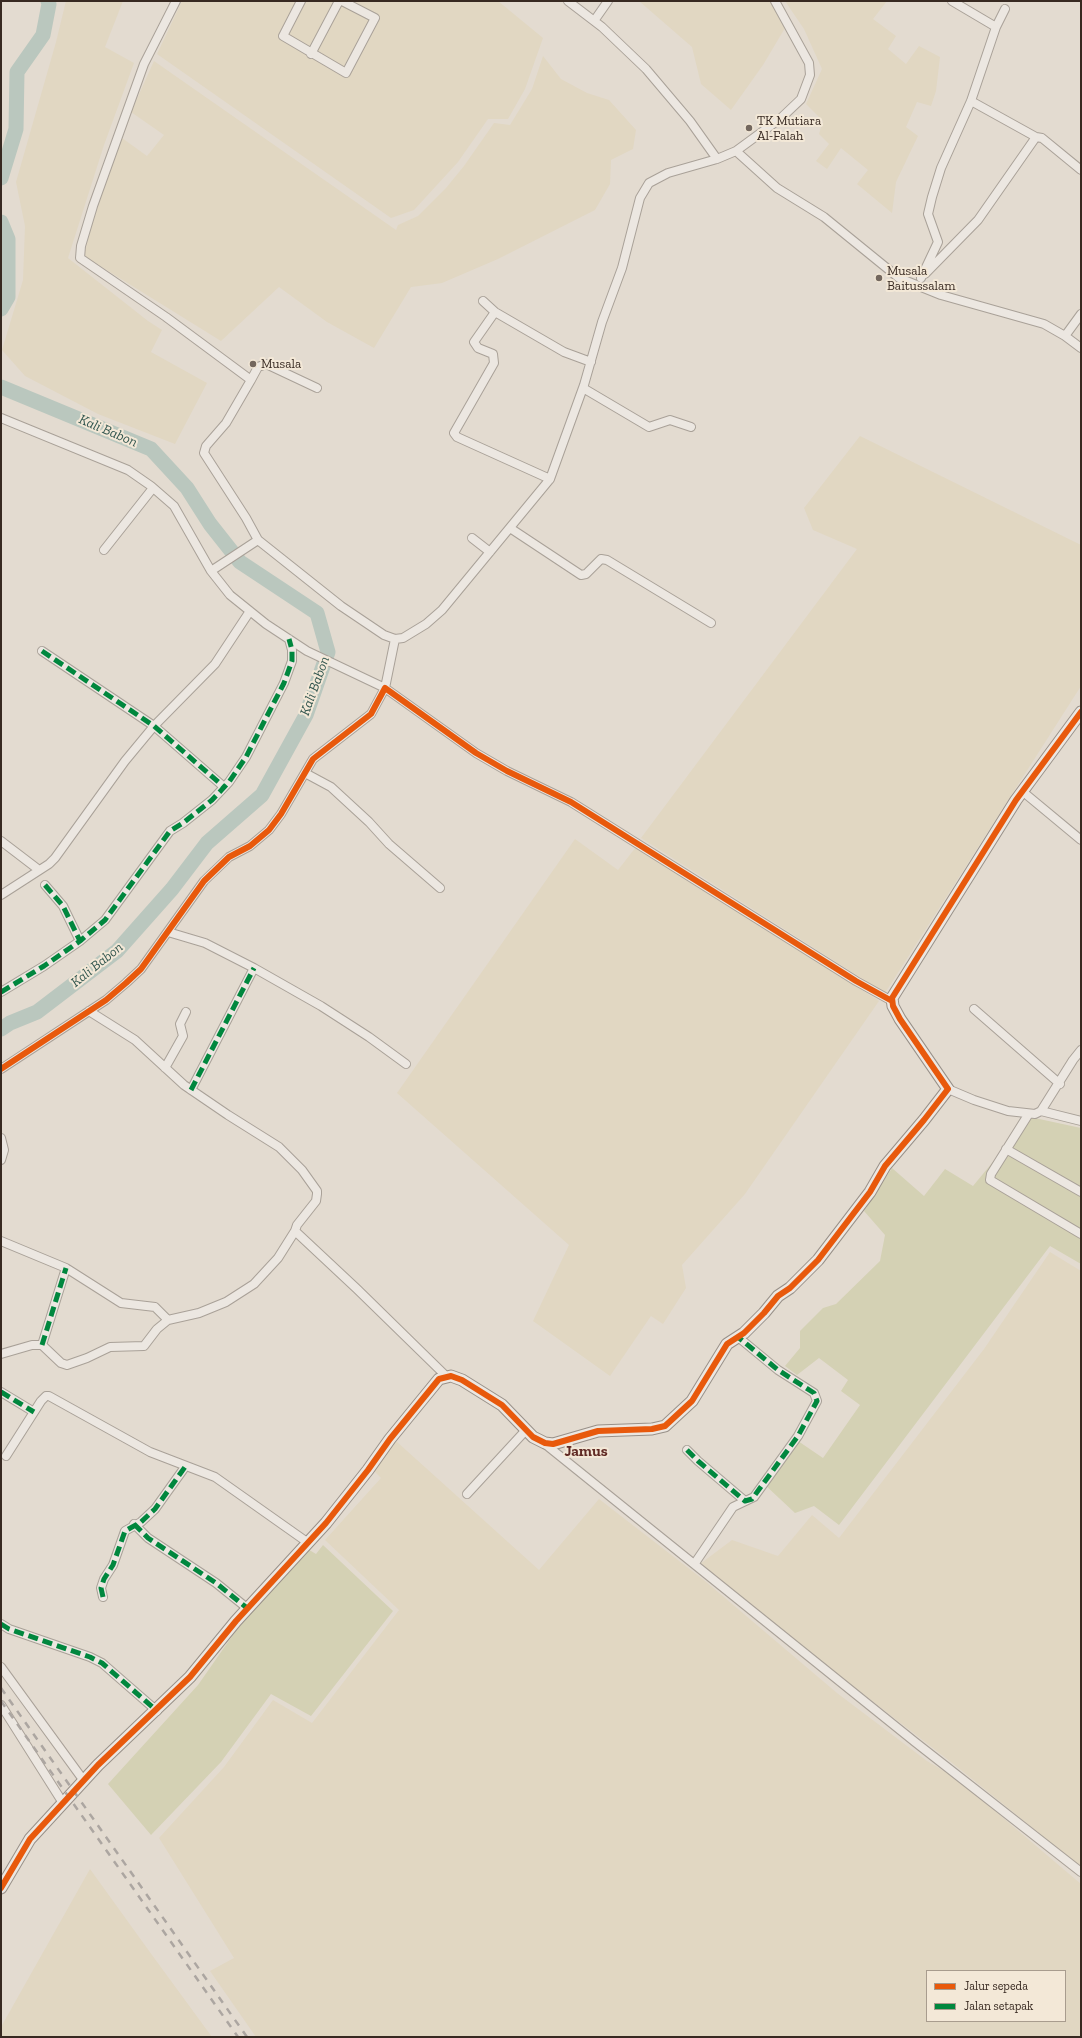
<!DOCTYPE html>
<style>
body{margin:0}
#map{position:relative;width:1082px;height:2038px;overflow:hidden;background:#e3dbd0;font-family:"Zilla Slab",serif}
canvas{display:block}
.frame{position:absolute;inset:0;border:2px solid #372921;pointer-events:none}
.legend{position:absolute;left:926px;top:1970px;width:140px;height:52px;box-sizing:border-box;background:#f3e8d7;border:1px solid #a89c8e;margin:0;padding:5px 7px;list-style:none;font-size:12px;color:#372921}
.legend li{display:flex;align-items:center;gap:8px;height:20px}
.legend b{width:20px;border:1px solid #a89c8e}
</style>
<div id="map">
<canvas width="1082" height="2038"></canvas>
<div class="frame"></div>
<ul class="legend">
<li><b style="height:5px;background:#e8590c"></b>Jalur sepeda</li>
<li><b style="height:5px;background:#00873e"></b>Jalan setapak</li>
</ul>
</div>
<script>
const ctx = document.querySelector('canvas').getContext('2d');
ctx.lineJoin = 'round';
function fill(path, color) { ctx.fillStyle = color; ctx.fill(path, 'evenodd'); }
const poly = rows => new Path2D(rows.map(r => 'M' + r).join(''));
function strokePath(path, color, width, dash) { ctx.strokeStyle = color; ctx.lineWidth = width; ctx.lineCap = dash ? 'butt' : 'round'; ctx.setLineDash(dash || []); ctx.stroke(path); }
function drawText(font, color, halo, rows, align = 'center') {
  ctx.font = font + ' "Zilla Slab",serif'; ctx.lineWidth = 4; ctx.setLineDash([]); ctx.textBaseline = 'middle'; ctx.strokeStyle = halo; ctx.fillStyle = color; for (const [text, x, y, turn = 0] of rows) {
    ctx.save(); ctx.translate(x, y); ctx.rotate((+turn || 0) * Math.PI / 180); ctx.textAlign = isNaN(turn) ? turn : align; if (halo) ctx.strokeText(text, 0, 0); ctx.fillText(text, 0, 0); ctx.restore();
  }
}
const farmland = poly([
 [66,1,123,1,105,47,134,63,104,145,68,258,148,321,162,330,151,352,207,383,175,444,98,414,25,376,2,350,23,280,25,226,16,182,56,42],
 [182,1,498,1,543,38,525,89,508,119,488,119,458,162,414,210,391,218,157,54],
 [639,1,770,1,785,28,763,65,731,110,701,84,692,47],
 [785,1,887,1,873,19,896,36,888,49,906,64,919,46,940,57,936,91,931,106,917,102,906,127,918,136,896,182,892,213,857,184,868,170,841,148,827,169,816,161,829,144,819,134,823,121,806,104,822,69,804,29],
 [543,56,561,79,587,93,609,100,636,130,633,149,611,160,610,184,595,210,498,259,442,283,411,287,374,348,327,322,279,287,221,341,84,256,93,218,122,138,147,156,164,135,131,112,154,61,396,230,398,225,418,216,446,188,464,166,494,123,510,125,532,89],
 [860,436,1081,545,1081,686,885,993,641,838,857,549,813,530,804,508],
 [575,839,618,870,636,847,879,1001,745,1194,682,1265,686,1288,663,1324,651,1316,610,1376,533,1321,569,1245,397,1093],
 [1050,1252,1081,1271,1081,1867,956,1766,827,1666,700,1564,732,1540,778,1556,812,1515,839,1538,984,1349],
 [396,1441,539,1570,599,1499,705,1581,837,1693,927,1761,956,1778,1081,1884,1081,2037,256,2037,210,1971,234,1958,159,1838,224,1767,273,1700,312,1723,399,1610,325,1540,381,1478,371,1468],
 [927,1971,1065,1971,1065,2021,927,2021],
 [90,1869,152,1955,212,2037,1,2037,1,2027]
]);
const green = poly([
 [1030,1117,1081,1128,1081,1264,1050,1246,839,1525,814,1506,795,1513,764,1484,798,1441,823,1458,860,1405,841,1391,848,1380,819,1358,797,1375,785,1366,800,1348,800,1331,823,1308,836,1304,880,1261,885,1235,864,1211,892,1168,924,1196,945,1169,973,1186],
 [323,1545,393,1611,311,1716,271,1694,221,1762,151,1835,108,1784,198,1685,235,1632,306,1548,316,1554]
]);
const river = poly([
 [1,178,16,129,17,72,43,35,49,4,48,1],
 [1,222,8,239,8,297,1,309],
 [1,387,151,449,187,488,210,524,240,562,317,613,328,652,306,715,262,795,207,843,172,889,117,951,37,1012,10,1023,1,1029]
]);
const street = poly([
 [176,1,144,64,93,206,81,246,80,258,166,317,251,380,258,367,266,364,317,388],
 [301,1,283,36,346,73,375,18,342,1],
 [568,1,602,27,646,69,690,121,717,159],
 [952,1,996,27],
 [594,21,608,1],
 [311,54,339,1],
 [971,101,1036,137],
 [736,151,777,188,824,217,899,278,941,295,1044,324,1065,336,1081,348],
 [925,274,978,220,1036,137,1042,138,1081,170],
 [921,278,938,242,928,214,932,197,941,168,971,101,996,27,1005,9],
 [483,301,495,312,564,352,591,362],
 [495,312,474,342,478,348,493,354,494,363,454,433,457,437,550,479],
 [1065,336,1081,314],
 [583,388,649,427,670,420,691,427],
 [1,418,128,470,151,486,174,506,211,571,230,595,266,624,307,651,385,688,395,639],
 [510,528,581,575,586,574,601,559,607,560,711,623],
 [472,538,490,552],
 [258,540,341,606,384,635,395,639,403,638,426,624,442,610,550,479,584,385,602,322,622,268,640,198,649,183,668,173,717,159,736,151,781,118,801,99,810,75,809,63,775,1],
 [104,550,153,488],
 [211,571,258,540,246,518,204,453,206,446,226,423,251,380],
 [42,651,154,726,224,787],
 [305,773,331,787,369,822,389,844,440,888],
 [1022,791,1081,840],
 [1,841,39,870],
 [45,885,63,906,80,941],
 [1,895,49,864,55,858,125,761,154,726,215,664,250,611],
 [168,932,205,943,254,968,321,1006,369,1037,406,1064],
 [1,992,44,966,80,941,105,920,170,831,183,823,212,800,229,782,246,757,284,683,292,661,292,650,289,639],
 [974,1009,1060,1084],
 [89,1011,135,1040,184,1085,228,1115,279,1147,302,1170,317,1191,317,1194,316,1201,297,1225,295,1231,357,1289,446,1376],
 [165,1068,183,1036,180,1024,186,1012],
 [1,1069,106,1000,126,983,141,969,204,881,229,857,250,846,269,830,281,814,313,759,371,714,385,688,476,753,507,771,571,802,856,981,892,1001],
 [948,1089,974,1100,1008,1111,1035,1114,1041,1111,1073,1060,1081,1050],
 [191,1090,254,968],
 [1041,1111,1081,1121],
 [1028,1115,991,1174,990,1180,1081,1234],
 [1,1138,4,1150,1,1160],
 [1006,1149,1081,1192],
 [1,1241,66,1268,121,1303,155,1307,168,1320],
 [42,1345,66,1268],
 [1,1354,32,1345,42,1345,61,1363,67,1365,87,1358,110,1347,144,1346,157,1329,168,1320,199,1313,226,1302,254,1284,278,1258,295,1231],
 [1,1392,34,1412],
 [545,1444,915,1742,1081,1872],
 [687,1450,698,1461,745,1501],
 [6,1456,41,1401,46,1396,49,1396,150,1452,215,1477,307,1542],
 [467,1494,526,1430],
 [134,1524,148,1538,216,1583,247,1608],
 [695,1563,733,1507,754,1497,798,1436,817,1401,814,1393,778,1370,738,1337],
 [103,1597,101,1588,104,1579,113,1565,125,1531,141,1522,155,1509,185,1467],
 [1,1624,9,1629,90,1657,102,1663,157,1711],
 [1,1667,84,1781],
 [1,1705,63,1803]
]);
const secondary = poly([
 [1,1888,30,1839,98,1765,190,1677,236,1621,326,1523,368,1470,390,1439,439,1379,451,1376,462,1380,502,1405,533,1437,545,1443,553,1444,598,1431,652,1429,665,1426,692,1401,727,1344,744,1333,764,1313,778,1296,790,1288,818,1260,870,1192,885,1166,924,1120,948,1089,900,1019,893,1006,892,998,1016,800,1081,712]
]);
const rail = poly([
 [1,1688,247,2037],
 [1,1701,238,2037]
]);
const quiet = poly([
 [42,651,154,726,224,787],
 [45,885,63,906,80,941],
 [1,992,44,966,80,941,105,920,170,831,183,823,212,800,229,782,246,757,284,683,292,661,292,650,289,639],
 [191,1090,254,968],
 [42,1345,66,1268],
 [1,1392,34,1412],
 [687,1450,698,1461,745,1501,752,1499,798,1436,817,1401,814,1393,778,1370,738,1337],
 [134,1524,148,1538,216,1583,247,1608],
 [103,1597,101,1588,104,1579,113,1565,125,1531,141,1522,155,1509,185,1467],
 [1,1624,9,1629,90,1657,102,1663,157,1711]
]);
const cycleway = poly([
 [1,1069,106,1000,126,983,141,969,204,881,229,857,250,846,269,830,281,814,313,759,371,714,385,688,476,753,507,771,571,802,856,981,892,1001],
 [1,1888,30,1839,98,1765,190,1677,236,1621,326,1523,368,1470,390,1439,439,1379,451,1376,462,1380,502,1405,533,1437,545,1443,553,1444,598,1431,652,1429,665,1426,692,1401,727,1344,744,1333,764,1313,778,1296,790,1288,818,1260,870,1192,885,1166,924,1120,948,1089,900,1019,893,1006,892,998,1016,800,1081,712]
]);
const markers = [
 [749,128,4,"#73675e"],
 [879,278,4,"#73675e"],
 [253,364,4,"#73675e"]
];
const poiNames = [
 ["TK Mutiara",757,121],
 ["Al-Falah",757,136],
 ["Musala",887,271],
 ["Baitussalam",887,286],
 ["Musala",261,364]
];
const waterNames = [
 ["Kali Babon",108,431,23],
 ["Kali Babon",315,686,-70],
 ["Kali Babon",97,965,-39]
];
const quarterNames = [
 ["Jamus",586,1452]
];
fill(farmland, '#e1d7c2');
fill(green, '#d4d1b4');
strokePath(river, '#bac7be', 15);
strokePath(street, '#a9a198', 10);
strokePath(secondary, '#989088', 13);
strokePath(street, '#ece7e1', 8);
strokePath(secondary, '#ece7e1', 11);
strokePath(rail, '#aca6a1', 2.5, [7, 7]);
strokePath(quiet, '#00873e', 5, [10, 5]);
strokePath(cycleway, '#e8590c', 6);
for (const [x, y, r, color] of markers) { const dot = new Path2D(); dot.arc(x, y, r, 0, 2 * Math.PI); ctx.fillStyle = color; ctx.fill(dot); strokePath(dot, '#f3e8d7', 1.5); }
drawText('13px', '#372921', '#f3e8d7', poiNames, 'left');
drawText('italic 14px', '#32564f', '#f3e8d7', waterNames);
drawText('bold 15px', '#602a24', '#f3e8d7', quarterNames);
</script>
